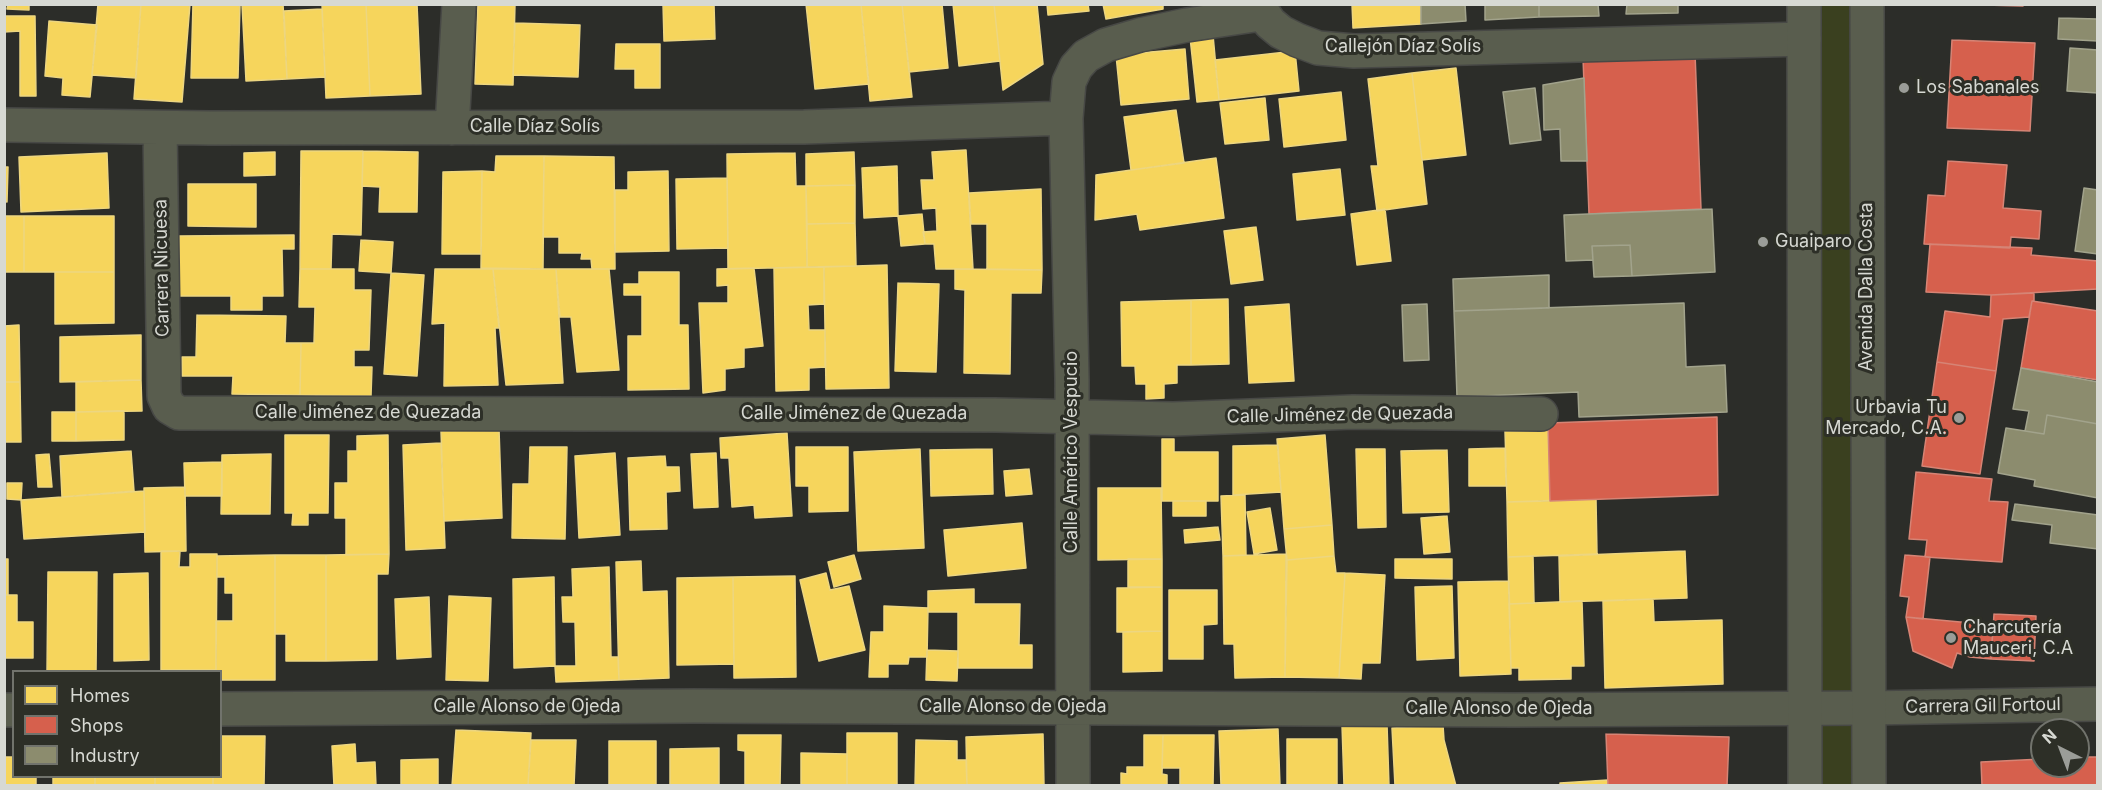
<!DOCTYPE html>
<meta charset="utf-8">
<style>
body{margin:0}
#map{position:relative;width:2102px;height:790px;overflow:hidden;background:#2c2d29;font-family:Inter,sans-serif}
canvas{display:block}
.frame{position:absolute;inset:0;border:6px solid #d7d9d3;pointer-events:none}
.legend{position:absolute;left:12px;top:670px;width:210px;height:108px;box-sizing:border-box;background:#2d2f27;border:2px solid #71736c;margin:0;padding:8px 10px;list-style:none;font-size:18px;color:#d7d9d3}
.legend li{display:flex;align-items:center;gap:12px;height:30px}
.legend b{width:30px;border:2px solid #71736c}
.north{position:absolute;left:2030px;top:718px;width:60px;height:60px;box-sizing:border-box;background:#2d2f27;border:2px solid #71736c;border-radius:50%;rotate:318deg;font-size:16px;font-weight:700;line-height:24px;text-align:center;color:#d7d9d3}
.north::after{content:'';display:block;margin:auto;width:21px;height:27px;background:#9b9d98;clip-path:polygon(50% 0,100% 100%,50% 72%,0 100%)}
</style>
<div id="map">
<canvas width="2102" height="790"></canvas>
<div class="frame"></div>
<ul class="legend">
<li><b style="height:16px;background:#f6d55c"></b>Homes</li>
<li><b style="height:16px;background:#d6604d"></b>Shops</li>
<li><b style="height:16px;background:#8c8c6e"></b>Industry</li>
</ul>
<div class="north">N</div>
</div>
<script>
const ctx = document.querySelector('canvas').getContext('2d');
ctx.lineJoin = 'round';
function fill(path, color) { ctx.fillStyle = color; ctx.fill(path, 'evenodd'); }
const poly = rows => new Path2D(rows.map(r => 'M' + r).join(''));
function strokePath(path, color, width, dash) { ctx.strokeStyle = color; ctx.lineWidth = width; ctx.lineCap = dash ? 'butt' : 'round'; ctx.setLineDash(dash || []); ctx.stroke(path); }
function drawText(font, color, halo, rows, align = 'center') {
  ctx.font = font + ' Inter,sans-serif'; ctx.lineWidth = 6; ctx.setLineDash([]); ctx.textBaseline = 'middle'; ctx.strokeStyle = halo; ctx.fillStyle = color; for (const [text, x, y, turn = 0] of rows) {
    ctx.save(); ctx.translate(x, y); ctx.rotate((+turn || 0) * Math.PI / 180); ctx.textAlign = isNaN(turn) ? turn : align; if (halo) ctx.strokeText(text, 0, 0); ctx.fillText(text, 0, 0); ctx.restore();
  }
}
const green = poly([
 [1804,5,1867,5,1869,785,1805,785]
]);
const homes = poly([
 [8,4,29,4,29,10,7,9,8,4],
 [98,4,141,4,136,78,92,75,98,4],
 [141,4,190,4,182,102,134,99,141,4],
 [193,4,240,4,238,78,191,78,193,4],
 [242,4,283,4,287,79,246,81,242,4],
 [322,4,366,4,370,96,326,98,322,4],
 [366,4,417,4,421,94,370,96,366,4],
 [478,4,515,4,513,85,475,84,478,4],
 [663,4,714,4,715,39,664,41,663,4],
 [806,4,861,4,869,84,815,89,806,4],
 [861,4,902,4,912,97,870,101,861,4],
 [902,4,942,4,948,68,909,72,902,4],
 [953,4,994,4,1000,61,959,66,953,4],
 [994,4,1037,4,1043,64,1003,90,994,4],
 [1047,4,1088,4,1089,11,1048,15,1047,4],
 [1103,4,1163,4,1163,9,1106,19,1103,4],
 [1352,4,1421,4,1421,24,1353,28,1352,4],
 [322,9,325,77,287,79,284,11,322,9],
 [4,16,35,16,36,96,20,96,20,31,4,32,4,16],
 [49,21,97,25,90,97,62,95,63,78,45,76,49,21],
 [515,23,580,25,578,77,513,75,515,23],
 [1213,35,1219,100,1197,102,1190,37,1213,35],
 [616,44,660,44,660,88,635,88,635,69,615,69,616,44],
 [1185,49,1189,99,1121,105,1116,55,1185,49],
 [1295,51,1299,91,1219,100,1215,60,1295,51],
 [1456,68,1466,155,1422,160,1412,73,1456,68],
 [1412,73,1427,204,1377,211,1371,166,1378,166,1368,79,1412,73],
 [1341,92,1346,140,1284,147,1279,99,1341,92],
 [1265,98,1269,140,1225,144,1220,103,1265,98],
 [1176,110,1184,163,1131,170,1124,117,1176,110],
 [966,150,973,269,936,269,934,244,925,244,923,232,937,231,936,208,923,209,921,180,934,180,932,152,966,150],
 [301,151,363,151,361,235,332,234,331,269,300,269,301,151],
 [363,151,418,152,417,212,379,212,380,187,362,186,363,151],
 [275,152,275,175,244,176,244,153,275,152],
 [854,152,855,185,806,186,806,154,854,152],
 [107,153,109,208,21,212,19,157,107,153],
 [795,153,796,186,806,186,807,267,728,269,727,154,795,153],
 [496,156,544,156,543,269,481,268,482,171,495,172,496,156],
 [544,156,614,157,615,269,592,269,591,259,581,259,582,253,559,253,559,237,543,237,544,156],
 [1216,158,1224,218,1140,230,1137,214,1095,220,1096,175,1216,158],
 [897,166,898,216,864,218,862,168,897,166],
 [4,167,8,167,7,202,4,201,4,167],
 [1340,169,1345,215,1297,220,1293,174,1340,169],
 [482,171,481,254,442,254,443,172,482,171],
 [668,171,669,251,615,252,615,190,628,190,628,172,668,171],
 [727,178,728,248,677,249,676,179,727,178],
 [188,184,256,184,256,227,188,226,188,184],
 [855,185,855,223,807,224,806,186,855,185],
 [1041,189,1042,270,987,269,987,224,971,224,969,193,1041,189],
 [1385,209,1391,261,1357,265,1351,214,1385,209],
 [922,214,925,244,901,246,898,216,922,214],
 [4,216,24,216,24,272,4,272,4,216],
 [24,216,114,216,114,272,24,272,24,216],
 [855,223,856,266,807,267,807,224,855,223],
 [1256,227,1263,280,1231,284,1224,231,1256,227],
 [294,235,294,249,282,249,283,296,262,296,262,310,231,310,231,296,179,296,179,236,294,235],
 [361,240,393,242,391,273,359,271,361,240],
 [887,265,889,388,826,389,824,267,887,265],
 [824,267,824,304,808,305,809,330,825,330,825,367,809,368,809,390,776,391,774,268,824,267],
 [754,268,763,346,744,348,744,367,725,369,725,390,703,393,699,303,728,303,728,285,717,286,717,269,754,268],
 [300,269,354,269,354,290,371,290,369,350,354,350,354,367,372,367,371,396,300,395,301,343,314,343,315,307,299,307,300,269],
 [435,269,493,269,499,328,495,328,498,385,444,386,445,323,432,324,435,269],
 [493,269,556,269,563,383,506,385,493,269],
 [556,269,609,269,619,370,577,372,571,317,560,317,556,269],
 [955,269,1042,270,1041,293,1011,293,1010,374,964,373,965,290,955,289,955,269],
 [55,272,114,272,114,323,55,324,55,272],
 [639,272,679,272,679,325,688,325,689,389,628,390,628,336,642,336,642,295,624,295,624,284,639,284,639,272],
 [391,273,424,275,417,376,384,374,391,273],
 [898,283,939,284,936,372,895,371,898,283],
 [1228,299,1229,364,1191,365,1191,300,1228,299],
 [1191,300,1191,365,1177,365,1177,383,1164,384,1164,398,1146,399,1146,384,1136,384,1135,366,1122,366,1121,302,1191,300],
 [1289,304,1294,381,1249,383,1245,307,1289,304],
 [197,315,286,316,285,343,301,343,300,395,232,394,233,376,182,376,182,357,196,357,197,315],
 [19,325,20,382,4,382,4,326,19,325],
 [141,335,141,380,60,382,60,337,141,335],
 [141,380,142,411,76,412,76,382,141,380],
 [4,382,20,382,21,442,4,442,4,382],
 [124,411,124,440,76,441,76,412,124,411],
 [52,412,76,412,76,441,52,441,52,412],
 [499,429,502,518,444,521,441,431,499,429],
 [1548,430,1550,501,1507,502,1505,431,1548,430],
 [787,433,792,516,755,518,754,505,732,507,729,458,721,458,720,438,787,433],
 [285,435,329,435,328,513,308,513,308,525,292,525,293,513,285,513,285,435],
 [388,435,389,554,346,555,346,518,335,518,335,483,348,483,348,451,357,451,357,436,388,435],
 [1325,435,1332,525,1284,529,1277,439,1325,435],
 [1162,439,1174,439,1174,452,1218,452,1218,501,1162,501,1162,439],
 [441,443,445,548,406,550,403,445,441,443],
 [1278,445,1281,492,1233,495,1233,446,1278,445],
 [530,447,567,447,565,539,512,538,513,484,529,484,530,447],
 [796,447,848,447,848,511,809,512,809,486,796,486,796,447],
 [1505,448,1506,486,1469,486,1469,449,1505,448],
 [920,449,924,548,858,551,854,452,920,449],
 [992,449,993,494,931,496,930,450,992,449],
 [1356,449,1385,449,1386,527,1358,528,1356,449],
 [1447,450,1449,512,1403,513,1401,451,1447,450],
 [131,451,134,491,62,497,60,456,131,451],
 [615,453,620,535,579,538,575,456,615,453],
 [716,453,718,507,694,508,691,454,716,453],
 [49,454,52,487,38,487,36,455,49,454],
 [271,454,270,514,221,514,222,455,271,454],
 [665,456,666,467,679,467,680,491,666,492,667,529,630,530,628,458,665,456],
 [222,462,222,496,185,496,184,463,222,462],
 [1029,469,1032,494,1006,496,1004,471,1029,469],
 [7,483,22,483,21,500,7,499,7,483],
 [185,487,186,551,145,552,144,488,185,487],
 [1098,488,1161,488,1162,559,1098,560,1098,488],
 [144,491,145,532,24,539,21,500,144,491],
 [1245,495,1246,555,1223,556,1221,496,1245,495],
 [1596,499,1597,554,1508,557,1507,502,1596,499],
 [1173,501,1206,501,1206,516,1173,516,1173,501],
 [1270,508,1277,550,1254,554,1247,512,1270,508],
 [1447,516,1450,552,1424,554,1421,518,1447,516],
 [1022,523,1026,568,948,576,944,530,1022,523],
 [1332,525,1334,556,1287,560,1284,529,1332,525],
 [1218,527,1220,540,1185,543,1184,530,1218,527],
 [161,551,180,551,179,567,190,567,190,554,217,554,216,670,161,670,161,551],
 [1685,551,1687,598,1560,602,1559,556,1685,551],
 [389,554,388,574,377,574,377,660,326,661,326,555,389,554],
 [1286,554,1285,677,1235,678,1234,644,1224,644,1223,556,1286,554],
 [275,555,326,555,326,661,286,661,286,634,275,634,275,555],
 [275,555,275,680,220,680,220,672,216,672,216,621,233,621,233,593,225,593,225,577,217,577,217,556,275,555],
 [854,555,861,579,834,587,828,562,854,555],
 [1334,556,1336,573,1345,573,1339,678,1285,677,1287,560,1334,556],
 [1533,556,1534,603,1509,604,1508,557,1533,556],
 [4,559,8,559,8,595,4,595,4,559],
 [1128,559,1162,559,1162,587,1128,587,1128,559],
 [1395,559,1452,559,1452,579,1395,578,1395,559],
 [641,561,642,592,667,591,669,678,619,680,616,562,641,561],
 [609,567,611,657,618,657,619,680,556,682,555,666,576,666,575,622,563,622,562,597,573,597,572,569,609,567],
 [48,572,97,572,96,672,47,672,48,572],
 [148,573,149,660,114,661,114,574,148,573],
 [826,573,830,590,849,586,865,650,819,661,800,580,826,573],
 [1345,573,1385,575,1380,663,1362,663,1361,679,1339,678,1345,573],
 [795,576,796,677,734,678,733,577,795,576],
 [554,577,555,666,514,668,513,579,554,577],
 [733,577,734,664,677,665,677,578,733,577],
 [1509,581,1511,674,1460,676,1458,582,1509,581],
 [1452,586,1454,658,1417,660,1415,587,1452,586],
 [1162,587,1162,631,1117,632,1117,588,1162,587],
 [974,589,974,604,1020,604,1019,645,1032,645,1032,668,958,668,958,612,928,612,928,591,974,589],
 [1169,590,1217,590,1217,624,1203,625,1203,659,1169,659,1169,590],
 [4,595,17,595,17,622,33,622,33,658,4,658,4,595],
 [449,596,491,598,488,681,446,680,449,596],
 [429,597,431,657,397,659,395,599,429,597],
 [1653,599,1654,622,1722,620,1723,684,1605,688,1603,601,1653,599],
 [1582,601,1584,666,1571,666,1571,679,1519,680,1519,668,1511,668,1509,604,1582,601],
 [884,606,928,608,927,657,909,657,908,664,888,664,888,677,869,677,871,632,884,632,884,606],
 [1162,631,1162,671,1123,672,1123,632,1162,631],
 [927,650,958,651,957,681,926,680,927,650],
 [1387,724,1389,786,1344,786,1342,725,1387,724],
 [1443,725,1444,740,1456,786,1395,786,1392,728,1443,725],
 [1278,729,1280,786,1221,786,1219,731,1278,729],
 [456,730,531,733,528,786,452,786,456,730],
 [847,733,897,733,897,786,847,786,847,733],
 [1043,734,1044,786,967,786,966,737,1043,734],
 [738,735,781,735,780,786,745,786,745,751,738,750,738,735],
 [1144,735,1163,735,1162,774,1167,775,1167,786,1121,786,1121,773,1127,774,1127,767,1144,767,1144,735],
 [1163,735,1214,735,1213,786,1180,786,1180,768,1162,768,1163,735],
 [220,736,265,736,264,786,213,786,213,776,220,776,220,736],
 [1287,739,1337,739,1337,786,1287,786,1287,739],
 [531,740,576,740,574,786,528,786,531,740],
 [916,740,957,741,957,760,966,760,967,786,915,786,916,740],
 [609,741,656,741,656,786,609,786,609,741],
 [355,744,356,763,375,762,376,786,334,786,332,746,355,744],
 [719,748,719,786,670,786,670,749,719,748],
 [801,753,847,754,847,786,801,786,801,753],
 [4,757,14,757,14,776,36,776,36,786,4,786,4,757],
 [438,759,438,786,401,786,401,760,438,759],
 [53,776,95,776,95,786,53,786,53,776],
 [95,776,155,776,155,786,95,786,95,776],
 [155,776,213,776,213,786,155,786,155,776],
 [1608,780,1608,786,1560,786,1560,783,1608,780]
]);
const shops = poly([
 [1945,4,2023,4,2023,6,1945,4],
 [1952,40,2035,43,2030,131,1947,128,1952,40],
 [1695,53,1701,209,1589,214,1583,58,1695,53],
 [1948,161,2007,165,2003,208,2041,211,2039,239,2011,237,2010,248,1924,244,1928,195,1945,196,1948,161],
 [1930,244,2032,248,2031,255,2098,261,2098,289,1991,295,1926,292,1930,244],
 [2034,293,2034,301,2032,301,2029,317,2003,319,1996,371,1937,362,1945,311,1990,317,1991,295,2034,293],
 [2032,301,2098,311,2098,380,2021,368,2032,301],
 [1937,362,1996,371,1980,474,1922,466,1937,362],
 [1717,417,1718,495,1550,501,1548,423,1717,417],
 [1916,472,1992,479,1989,501,2008,502,2002,562,1925,557,1927,540,1909,539,1916,472],
 [1905,555,1930,557,1923,619,1906,617,1909,597,1900,596,1905,555],
 [1994,614,2036,616,2034,661,1991,659,1994,614],
 [1906,617,1993,625,1991,659,1970,657,1957,653,1952,668,1913,651,1906,617],
 [1606,734,1729,737,1727,786,1608,786,1606,734],
 [2078,757,2098,757,2098,786,1982,786,1981,762,2042,759,2042,766,2078,766,2078,757]
]);
const industry = poly([
 [1421,4,1465,4,1466,21,1421,24,1421,4],
 [1485,4,1539,4,1539,17,1485,20,1485,4],
 [1539,4,1598,4,1599,16,1539,17,1539,4],
 [1627,4,1678,4,1678,13,1626,14,1627,4],
 [2059,18,2098,19,2098,41,2058,39,2059,18],
 [2070,48,2098,50,2098,93,2067,91,2070,48],
 [1584,78,1587,161,1561,161,1560,129,1544,130,1543,85,1584,78],
 [1535,88,1541,140,1510,144,1503,92,1535,88],
 [2084,188,2098,190,2098,254,2075,251,2084,188],
 [1712,209,1715,272,1632,276,1630,245,1592,246,1593,260,1566,261,1564,215,1712,209],
 [1630,245,1632,276,1594,277,1592,246,1630,245],
 [1549,275,1549,308,1454,311,1453,279,1549,275],
 [1684,303,1686,367,1725,365,1727,412,1579,417,1578,392,1457,397,1454,311,1684,303],
 [1427,304,1429,360,1404,361,1402,305,1427,304],
 [2021,368,2098,382,2098,424,2047,415,2044,434,2025,431,2029,411,2013,409,2021,368],
 [2047,415,2098,424,2098,498,2034,486,2035,480,1998,473,2006,428,2044,434,2047,415],
 [2015,504,2098,515,2098,549,2050,543,2052,525,2012,520,2015,504]
]);
const minor = poly([
 [1257,4,1270,23,1281,32,1297,40,1318,48,1354,51,1804,39],
 [4,125,210,128,804,127,1066,118],
 [160,128,164,396,169,407,179,413,995,415,1173,419,1353,412,1541,414],
 [452,128,459,4],
 [220,709,694,706,1514,710,1869,708,2098,704],
 [4,710,14,710],
 [1073,786,1072,379,1066,118,1069,82,1076,67,1086,56,1106,45,1140,35,1187,25,1261,14]
]);
const tertiary = poly([
 [1804,4,1805,786],
 [1867,4,1869,786]
]);
const markers = [
 [1904,88,6,"#9b9d98"],
 [1763,242,6,"#9b9d98"],
 [1959,418,6,"#9b9d98"],
 [1951,638,6,"#9b9d98"]
];
const streetNames = [
 ["Callejón Díaz Solís",1403,47],
 ["Calle Díaz Solís",535,127],
 ["Carrera Nicuesa",162,268,-91],
 ["Avenida Dalla Costa",1867,287,-90],
 ["Calle Jiménez de Quezada",368,413],
 ["Calle Jiménez de Quezada",854,414],
 ["Calle Jiménez de Quezada",1340,415,-1],
 ["Calle Américo Vespucio",1072,452,-90],
 ["Carrera Gil Fortoul",1983,706,-1],
 ["Calle Alonso de Ojeda",527,707],
 ["Calle Alonso de Ojeda",1013,707],
 ["Calle Alonso de Ojeda",1499,709]
];
const poiNames = [
 ["Los Sabanales",1916,88],
 ["Guaiparo",1775,242],
 ["Urbavia Tu",1947,408,"right"],
 ["Mercado, C.A.",1947,429,"right"],
 ["Charcutería",1963,628],
 ["Mauceri, C.A",1963,649]
];
fill(green, '#3a401f');
fill(homes, '#f6d55c');
strokePath(homes, '#edd680', 1.5);
fill(shops, '#d6604d');
strokePath(shops, '#d68475', 1.5);
fill(industry, '#8c8c6e');
strokePath(industry, '#a2a38c', 1.5);
strokePath(minor, '#474845', 36);
strokePath(tertiary, '#474845', 36);
strokePath(minor, '#595d4e', 33);
strokePath(tertiary, '#595d4e', 33);
for (const [x, y, r, color] of markers) { const dot = new Path2D(); dot.arc(x, y, r, 0, 2 * Math.PI); ctx.fillStyle = color; ctx.fill(dot); strokePath(dot, '#2d2f27', 2); }
drawText('18px', '#d7d9d3', '#2d2f27', streetNames);
drawText('18px', '#d7d9d3', '#2d2f27', poiNames, 'left');
</script>
